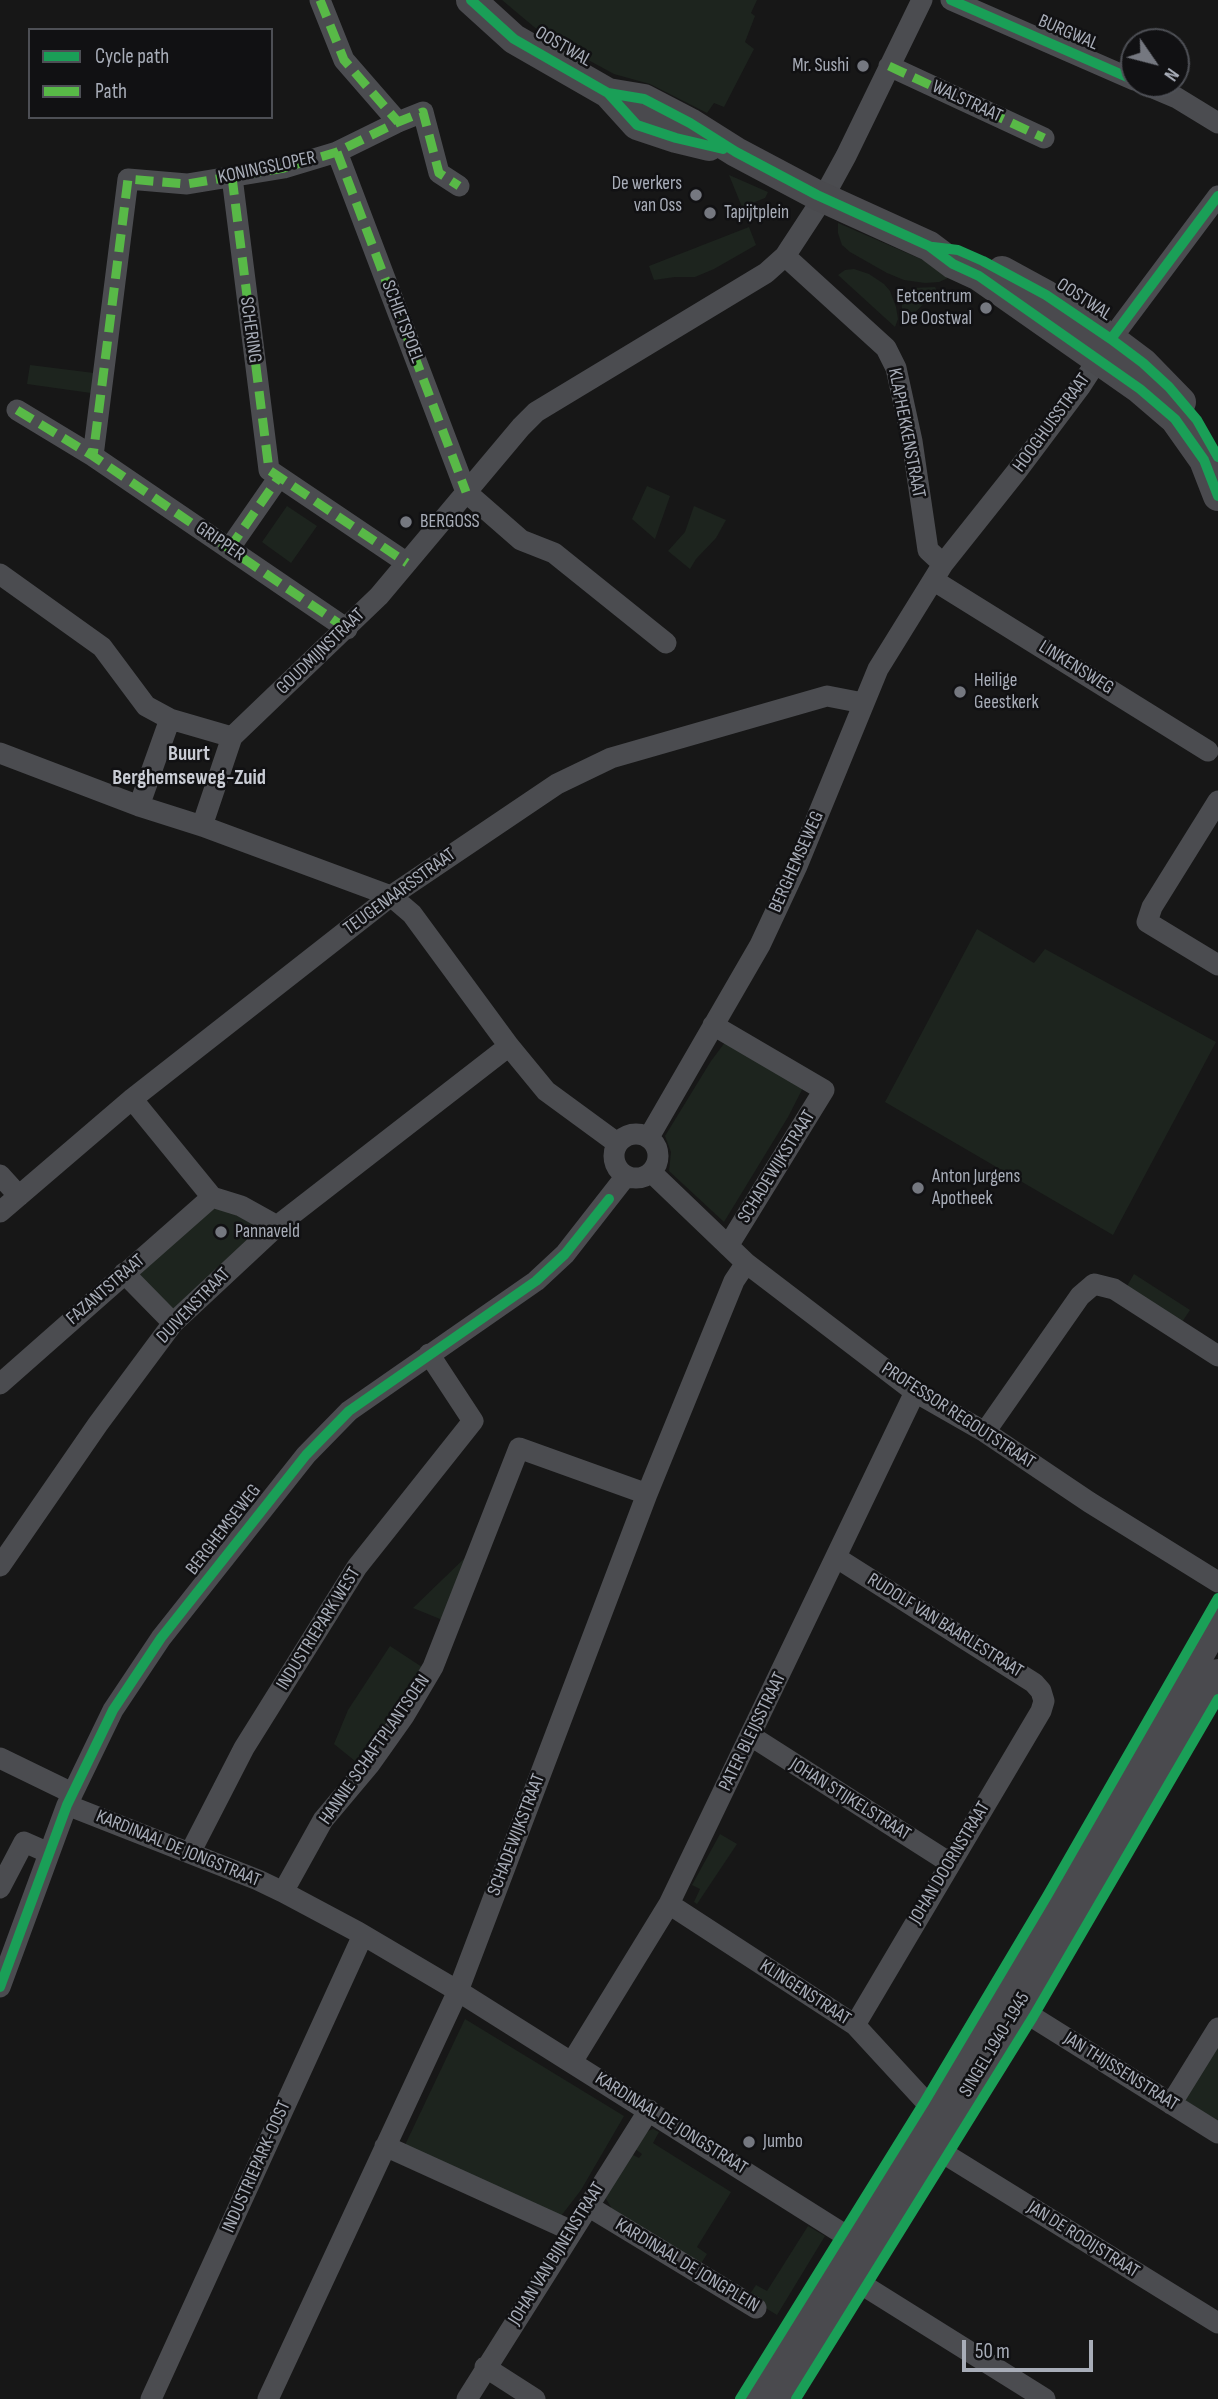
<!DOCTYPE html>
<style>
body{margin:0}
#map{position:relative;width:1218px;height:2399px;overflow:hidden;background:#171717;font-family:"Sofia Sans Condensed",sans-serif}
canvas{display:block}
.legend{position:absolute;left:28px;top:28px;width:245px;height:91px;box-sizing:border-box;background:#111113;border:2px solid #4d4f55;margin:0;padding:9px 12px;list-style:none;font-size:21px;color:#a8adb8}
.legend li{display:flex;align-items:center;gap:14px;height:35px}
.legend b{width:35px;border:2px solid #4d4f55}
.north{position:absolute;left:1120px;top:28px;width:70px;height:70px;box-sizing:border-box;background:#111113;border:2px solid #4d4f55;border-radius:50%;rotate:125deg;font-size:19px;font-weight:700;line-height:28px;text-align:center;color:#a8adb8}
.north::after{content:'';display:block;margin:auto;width:24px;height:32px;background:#757880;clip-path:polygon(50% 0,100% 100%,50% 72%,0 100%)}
.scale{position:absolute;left:962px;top:2340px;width:131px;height:32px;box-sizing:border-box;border:4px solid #a8adb8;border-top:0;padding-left:9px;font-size:21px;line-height:24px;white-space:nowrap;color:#a8adb8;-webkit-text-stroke:5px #111113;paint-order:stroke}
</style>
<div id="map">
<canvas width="1218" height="2399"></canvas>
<ul class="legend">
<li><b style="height:9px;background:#1a9f57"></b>Cycle path</li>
<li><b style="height:9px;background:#58b947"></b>Path</li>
</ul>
<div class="north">N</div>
<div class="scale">50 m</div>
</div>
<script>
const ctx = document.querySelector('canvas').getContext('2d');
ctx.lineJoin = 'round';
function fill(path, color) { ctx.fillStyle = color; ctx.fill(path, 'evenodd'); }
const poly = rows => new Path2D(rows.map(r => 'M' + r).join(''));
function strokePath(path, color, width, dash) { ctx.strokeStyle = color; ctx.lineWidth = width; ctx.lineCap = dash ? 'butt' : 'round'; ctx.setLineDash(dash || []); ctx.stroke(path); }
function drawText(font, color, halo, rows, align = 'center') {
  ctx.font = font + ' "Sofia Sans Condensed",sans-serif'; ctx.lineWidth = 5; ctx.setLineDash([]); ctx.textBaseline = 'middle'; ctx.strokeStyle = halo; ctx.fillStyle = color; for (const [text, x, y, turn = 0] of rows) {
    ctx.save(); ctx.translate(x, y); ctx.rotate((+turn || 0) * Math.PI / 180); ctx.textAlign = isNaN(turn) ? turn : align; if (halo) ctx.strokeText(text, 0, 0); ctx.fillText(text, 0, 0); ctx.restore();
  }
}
const green = poly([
 [502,0,757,0,751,13,755,16,745,42,754,49,724,107,714,103,707,113,650,84,614,74,546,37],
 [729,175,768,192,765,198,742,207],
 [838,223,953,273,948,278,939,282,925,283,904,280,887,273,850,252,842,245,838,233],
 [749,227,756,245,714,269,695,277,675,277,654,280,649,266],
 [854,269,869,274,884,284,890,291,896,307,898,319,895,327,838,275,845,270],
 [935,287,937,291,907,320,902,319,902,296,907,291,913,288],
 [30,365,94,373,91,393,27,384],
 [647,486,670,496,655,539,632,519],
 [287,506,317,526,291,563,262,542],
 [694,506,726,520,716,538,696,559,690,569,668,551,685,532],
 [977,929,1034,963,1045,949,1216,1042,1113,1235,885,1102],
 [729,1037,806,1082,788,1117,724,1222,669,1171,671,1152,665,1136,711,1061],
 [216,1208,225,1209,256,1226,254,1234,172,1310,136,1275,207,1210],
 [1134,1274,1190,1310,1182,1322,1127,1286],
 [472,1551,445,1621,413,1608],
 [390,1646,422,1667,388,1723,355,1761,334,1744,348,1710],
 [720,1834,737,1844,697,1904,694,1902,700,1889,692,1885],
 [465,2019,624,2116,581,2190,561,2216,405,2145],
 [1218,2045,1218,2122,1182,2100],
 [653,2129,659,2132,653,2143,731,2192,697,2247,707,2254,700,2265,610,2210,611,2207,606,2199,607,2194,631,2154,639,2158,642,2154,635,2149,646,2132],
 [808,2226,825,2236,777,2315,748,2297,756,2285,767,2291]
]);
const street = poly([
 [320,0,344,60,398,122],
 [951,0,1134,80],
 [889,66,1044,138],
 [1144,84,1177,98,1218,123],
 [337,152,466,492,521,540,554,553,666,643],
 [232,177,269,470,407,563],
 [785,256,886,348,896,368,912,441,928,550,943,564],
 [17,410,93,456],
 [229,549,279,477],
 [0,574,102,647,146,706,170,719,232,737],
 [933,580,1208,751],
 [347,629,93,456,128,179,187,184,284,168,337,152,398,122,423,112,439,173,459,186],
 [0,753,139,806,202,826,391,896,412,914,509,1046,546,1091,617,1143],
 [1218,801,1152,907,1147,922,1218,965],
 [139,806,170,719],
 [202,826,232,737,379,596,521,427,536,412,766,273,785,256,823,198,846,156,922,0],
 [713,1025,824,1090,728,1246],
 [132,1099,212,1197,241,1206,277,1226],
 '614 1156a22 22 0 1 1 44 0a22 22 0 1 1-44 0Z',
 [649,1137,760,945,797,866,878,669,943,564,1017,471,1080,387,1111,339,1218,196],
 [651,1172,746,1263,915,1392,985,1432,1089,1502,1218,1582],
 [0,1175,19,1196],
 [0,1212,132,1099,391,896,557,784,611,758,827,696,863,703],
 [124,1273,173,1323],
 [0,1384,212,1197],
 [985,1432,1080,1296,1094,1284,1114,1289,1218,1356],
 [837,1558,1034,1683,1041,1691,1044,1701,1041,1711,855,2025],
 [0,1566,98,1424,173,1323,277,1226,509,1046],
 [751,1736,950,1863],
 [0,1758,72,1793],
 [67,1805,258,1880,283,1892,358,1932,458,1991,864,2247],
 [190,1853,244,1748,357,1567,473,1421,429,1354],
 [0,1888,24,1842,49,1853],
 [283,1892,323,1820,370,1764,404,1716,433,1667,519,1448,647,1494],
 [669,1904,855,2025,925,2101],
 [0,1987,67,1805,113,1710,161,1638,306,1455,349,1411,536,1281,565,1254,626,1176],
 [1023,2011,1218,2133],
 [572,2062,669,1904,915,1392],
 [1171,2104,1218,2028],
 [385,2146,572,2231],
 [948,2156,1218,2323],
 [588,2206,756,2308],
 [866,2287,1045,2399],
 [485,2367,535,2399],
 [151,2399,363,1935],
 [268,2399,458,1991,647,1494,734,1281,746,1263],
 [467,2399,649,2110]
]);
const secondary = poly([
 [471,0,514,39,608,93,637,125,676,138,709,146],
 [608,93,644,99,690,123,736,152,817,195,929,246,953,264,979,276,1140,389,1175,419,1204,460,1218,496],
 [1002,271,1046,295,1111,339,1143,363,1181,402],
 [754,2399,990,2017,1218,1622],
 [783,2399,1023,2011,1218,1674]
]);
const quiet = poly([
 [320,0,344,60,398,122],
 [889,66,1044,138],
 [337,152,466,492],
 [232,177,269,470,407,563],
 [17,410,93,456],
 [229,549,279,477],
 [347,629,93,456,128,179,187,184,284,168,337,152,398,122,423,112,439,173,459,186]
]);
const cycleway = poly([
 [471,0,514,39,608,93,637,125,676,138,723,149],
 [951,0,1134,80],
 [608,93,644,99,690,123,736,152,817,195,929,246,953,264,979,276,1140,389,1175,419,1204,460,1218,496],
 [933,247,958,250,983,261,1046,295,1111,339,1143,363,1169,387,1197,420,1218,457],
 [1111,339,1218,196],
 [0,1987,67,1805,113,1710,161,1638,306,1455,349,1411,536,1281,565,1254,609,1199],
 [740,2399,925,2101,1047,1896,1218,1598],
 [796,2399,1033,2017,1218,1699]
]);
const markers = [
 [863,66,7,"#757880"],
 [696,195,7,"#757880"],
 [710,213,7,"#757880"],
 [986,308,7,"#757880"],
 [406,522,7,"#757880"],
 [960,692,7,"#757880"],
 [918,1188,7,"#757880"],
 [221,1232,7,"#757880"],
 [749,2142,7,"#757880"]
];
const streetNames = [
 ["BURGWAL",1068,33,23],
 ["OOSTWAL",563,47,30],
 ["WALSTRAAT",967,102,25],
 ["KONINGSLOPER",267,168,-12],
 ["OOSTWAL",1084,300,33],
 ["SCHIETSPOEL",402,322,69],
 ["SCHERING",250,330,82],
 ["HOOGHUISSTRAAT",1052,423,-54],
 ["KLAPHEKKENSTRAAT",906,433,79],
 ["GRIPPER",220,542,34],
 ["GOUDMIJNSTRAAT",321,652,-44],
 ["LINKENSWEG",1076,668,32],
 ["BERGHEMSEWEG",797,862,-66],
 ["TEUGENAARSSTRAAT",400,892,-36],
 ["SCHADEWIJKSTRAAT",777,1167,-58],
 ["FAZANTSTRAAT",106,1290,-41],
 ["DUIVENSTRAAT",194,1306,-46],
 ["PROFESSOR REGOUTSTRAAT",958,1416,33],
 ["BERGHEMSEWEG",224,1530,-52],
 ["RUDOLF VAN BAARLESTRAAT",945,1626,32],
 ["INDUSTRIEPARK WEST",319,1629,-58],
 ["PATER BLEIJSSTRAAT",753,1732,-64],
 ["HANNIE SCHAFTPLANTSOEN",375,1750,-55],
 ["JOHAN STIJKELSTRAAT",850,1800,32],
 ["SCHADEWIJKSTRAAT",517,1835,-69],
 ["KARDINAAL DE JONGSTRAAT",178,1849,22],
 ["JOHAN DOORNSTRAAT",950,1863,-59],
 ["KLINGENSTRAAT",805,1993,33],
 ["SINGEL 1940-1945",995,2045,-59],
 ["JAN THIJSSENSTRAAT",1121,2072,32],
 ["KARDINAAL DE JONGSTRAAT",671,2124,32],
 ["INDUSTRIEPARK-OOST",257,2167,-66],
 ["JAN DE ROOIJSTRAAT",1083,2240,32],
 ["JOHAN VAN BIJNENSTRAAT",557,2254,-58],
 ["KARDINAAL DE JONGPLEIN",687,2266,31]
];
const poiNames = [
 ["Mr. Sushi",849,66,"right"],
 ["De werkers",682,184,"right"],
 ["van Oss",682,206,"right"],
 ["Tapijtplein",724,213],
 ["Eetcentrum",972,297,"right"],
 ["De Oostwal",972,319,"right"],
 ["BERGOSS",420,522],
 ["Heilige",974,681],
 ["Geestkerk",974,703],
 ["Anton Jurgens",932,1177],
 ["Apotheek",932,1199],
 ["Pannaveld",235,1232],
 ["Jumbo",763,2142]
];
const neighbourhoodNames = [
 ["Buurt",189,755],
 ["Berghemseweg-Zuid",189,779]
];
fill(green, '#1d241e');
strokePath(street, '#4b4c50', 21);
strokePath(secondary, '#4a4a4e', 30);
strokePath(quiet, '#58b947', 9, [18, 9]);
strokePath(cycleway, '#1a9f57', 10);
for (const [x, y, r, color] of markers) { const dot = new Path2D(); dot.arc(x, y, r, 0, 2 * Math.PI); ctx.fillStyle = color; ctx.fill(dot); strokePath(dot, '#111113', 2.5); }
drawText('19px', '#a8adb8', '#111113', streetNames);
drawText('19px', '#a8adb8', '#111113', poiNames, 'left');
drawText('bold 21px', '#c9ccd4', '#111113', neighbourhoodNames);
</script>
